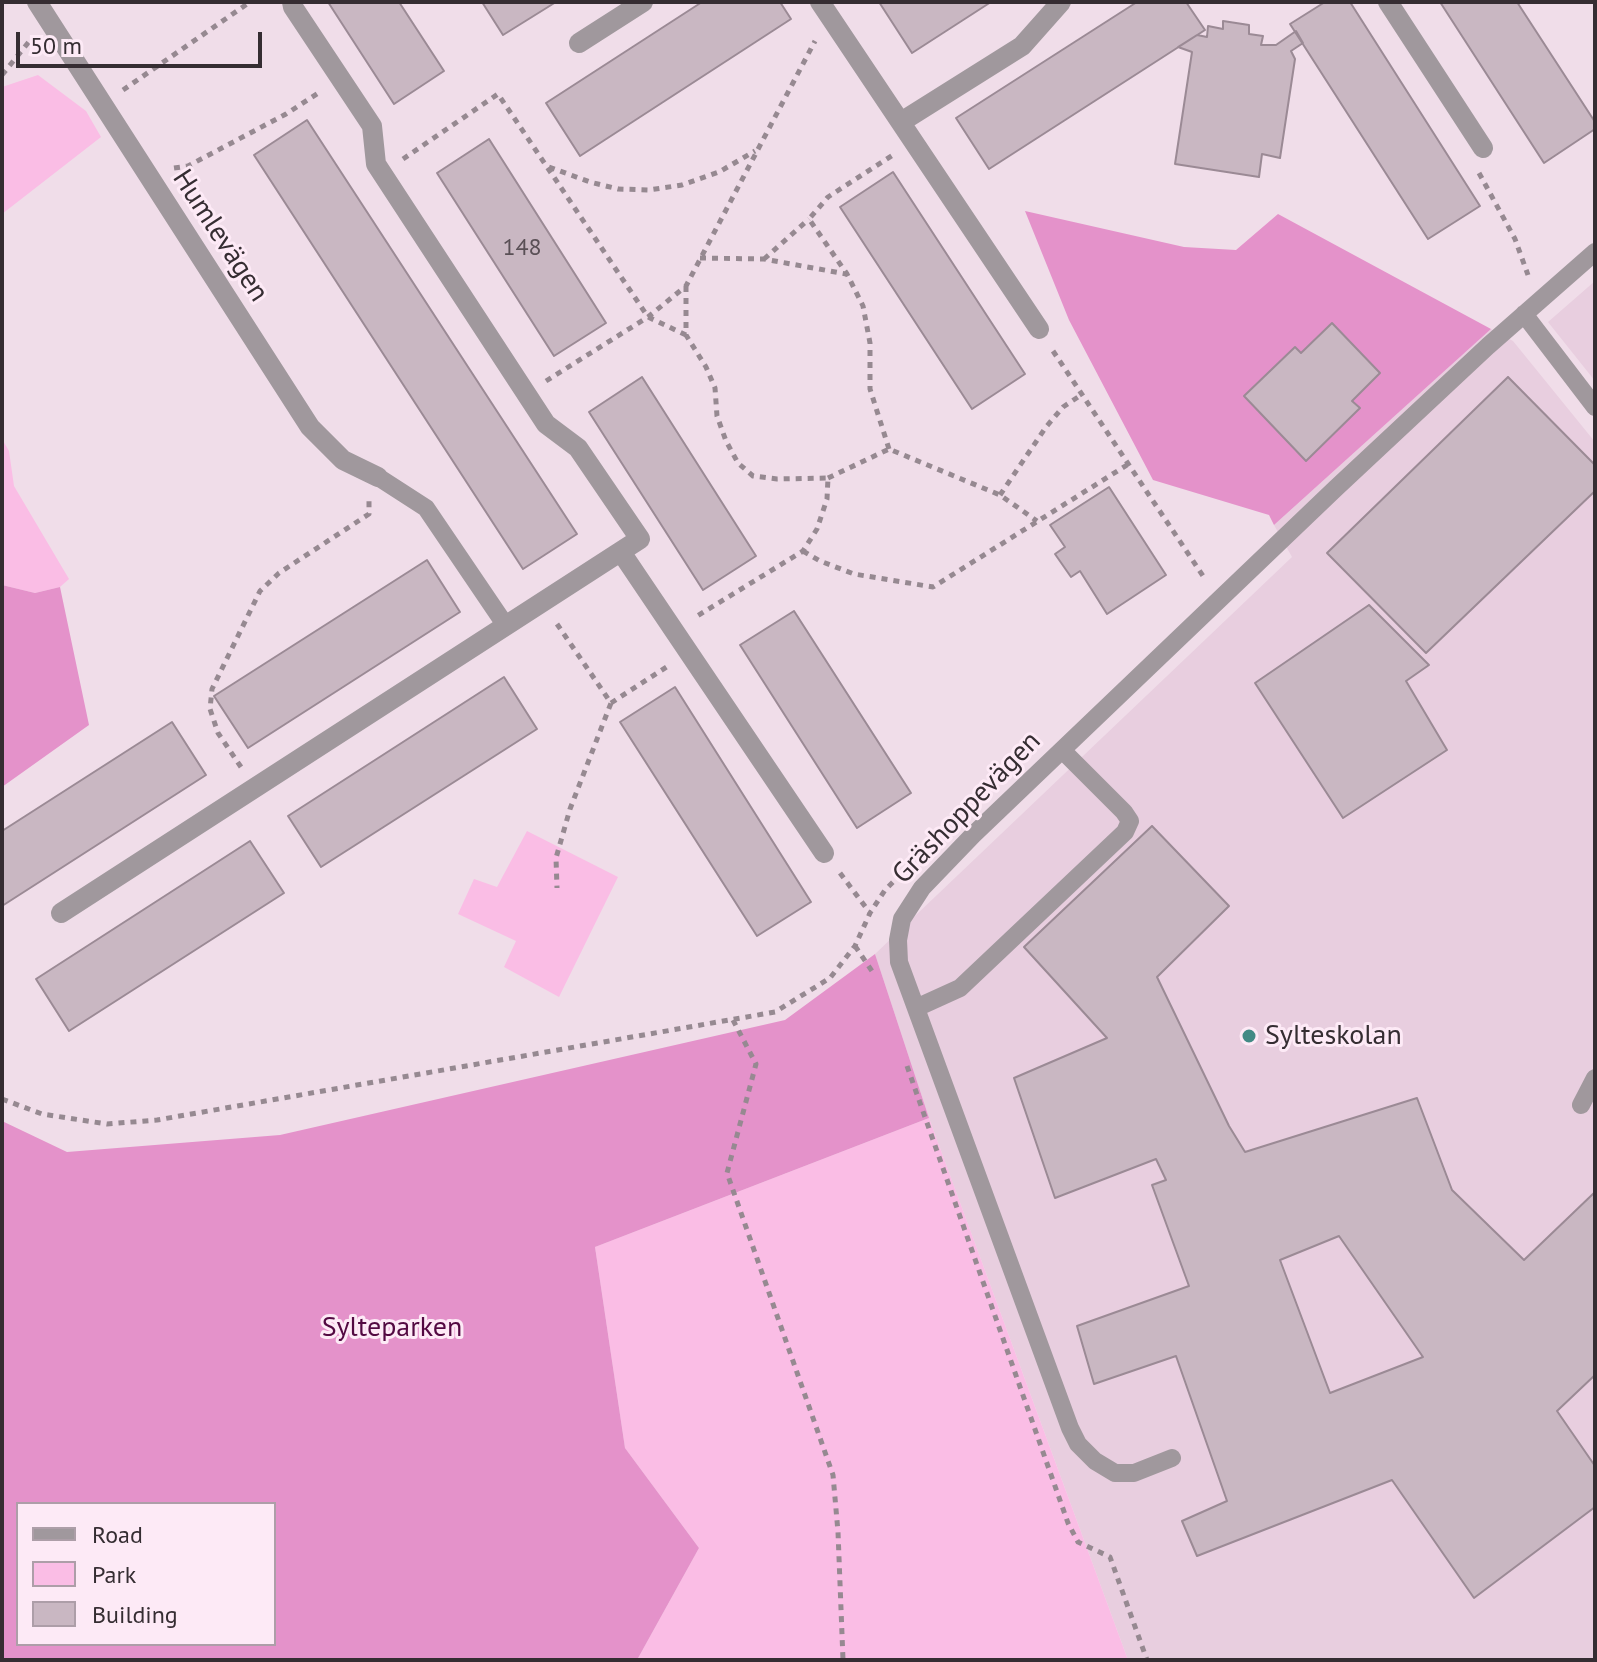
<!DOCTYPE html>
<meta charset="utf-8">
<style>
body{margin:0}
#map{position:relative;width:1597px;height:1662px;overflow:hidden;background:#f0dde9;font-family:"PT Sans",sans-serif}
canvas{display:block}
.frame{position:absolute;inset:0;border:4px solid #352d32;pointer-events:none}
.legend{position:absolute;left:16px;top:1502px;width:260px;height:144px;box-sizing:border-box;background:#fdeaf6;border:2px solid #ad9ea8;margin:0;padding:10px 14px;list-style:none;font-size:24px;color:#352d32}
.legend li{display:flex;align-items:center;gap:16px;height:40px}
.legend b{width:40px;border:2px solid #ad9ea8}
.scale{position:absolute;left:16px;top:32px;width:246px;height:36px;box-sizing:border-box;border:4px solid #352d32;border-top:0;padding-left:10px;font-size:24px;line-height:28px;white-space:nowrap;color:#352d32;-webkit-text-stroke:6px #fdeaf6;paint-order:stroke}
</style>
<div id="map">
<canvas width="1597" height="1662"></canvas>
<div class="frame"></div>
<ul class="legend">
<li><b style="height:10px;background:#a0989d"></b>Road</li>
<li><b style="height:22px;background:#fabde5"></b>Park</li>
<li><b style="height:22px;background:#c9b7c2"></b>Building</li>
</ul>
<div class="scale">50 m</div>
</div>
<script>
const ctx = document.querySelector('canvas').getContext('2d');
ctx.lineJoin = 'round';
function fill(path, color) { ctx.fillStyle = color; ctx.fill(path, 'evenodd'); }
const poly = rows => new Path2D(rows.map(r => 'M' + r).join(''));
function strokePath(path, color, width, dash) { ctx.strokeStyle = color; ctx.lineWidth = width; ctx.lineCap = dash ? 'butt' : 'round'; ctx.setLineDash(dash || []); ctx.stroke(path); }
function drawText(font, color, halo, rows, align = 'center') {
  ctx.font = font + ' "PT Sans",sans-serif'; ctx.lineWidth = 6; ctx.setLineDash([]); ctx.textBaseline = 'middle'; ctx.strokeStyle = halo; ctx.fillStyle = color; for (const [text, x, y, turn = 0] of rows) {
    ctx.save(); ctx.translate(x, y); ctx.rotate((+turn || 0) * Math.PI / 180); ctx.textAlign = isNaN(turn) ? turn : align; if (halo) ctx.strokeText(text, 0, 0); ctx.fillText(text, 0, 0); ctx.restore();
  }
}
const built = poly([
 [1595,281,1595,381,1548,322],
 [1491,329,1513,341,1595,442,1595,1660,1128,1660,929,1118,875,954,1292,557,1274,525]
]);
const green = poly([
 [38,75,86,111,101,137,2,214,2,87],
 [2,439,9,451,14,486,69,579,60,587,35,593,2,585],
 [527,831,618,877,559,997,504,967,516,941,458,914,474,879,497,887],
 [929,1118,1128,1660,637,1660,699,1548,625,1448,595,1247]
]);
const forest = poly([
 [1025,211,1184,247,1236,250,1278,214,1491,329,1274,525,1269,515,1153,480,1069,320],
 [2,585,35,593,60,587,89,725,2,787],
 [875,954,929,1118,595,1247,625,1448,699,1548,637,1660,2,1660,2,1121,67,1152,280,1135,785,1020],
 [18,1504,274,1504,274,1644,18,1644]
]);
const building = poly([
 [328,2,399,2,444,71,394,104,328,2],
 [482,2,556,2,503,35,482,2],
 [702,2,780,2,791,19,580,156,546,103,702,2],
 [879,2,991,2,912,53,879,2],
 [1137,2,1186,2,1205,30,989,169,956,118,1137,2],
 [1325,2,1350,2,1480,206,1428,239,1290,24,1325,2],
 [1440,2,1517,2,1595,122,1595,129,1544,163,1440,2],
 [1223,21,1249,25,1249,34,1263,36,1261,45,1276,45,1296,31,1303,43,1291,51,1295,59,1280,158,1262,154,1259,177,1175,164,1192,52,1178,47,1197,35,1207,37,1208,26,1223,29,1223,21],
 [307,120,577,534,523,569,254,155,307,120],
 [489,139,606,323,554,356,437,173,489,139],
 [893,172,1025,374,972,409,840,207,893,172],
 [1332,323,1380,373,1352,401,1360,408,1306,461,1244,396,1295,347,1301,353,1332,323],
 [642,377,756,556,703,590,589,412,642,377],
 [1508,377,1595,465,1595,491,1426,653,1327,553,1508,377],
 [1109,487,1166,575,1107,614,1080,571,1071,577,1055,554,1065,547,1050,525,1109,487],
 [427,560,460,612,248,748,214,696,427,560],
 [1369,605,1429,665,1406,681,1447,750,1343,818,1255,683,1369,605],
 [794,611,911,793,857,828,740,645,794,611],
 [504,677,537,729,321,867,288,816,504,677],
 [675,687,811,902,757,936,620,722,675,687],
 [172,722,206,775,2,906,2,831,172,722],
 [1152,826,1229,906,1157,977,1229,1126,1245,1152,1417,1098,1452,1190,1524,1260,1595,1192,1595,1375,1557,1411,1595,1466,1595,1507,1474,1598,1392,1480,1197,1556,1182,1521,1227,1501,1176,1356,1094,1384,1077,1326,1189,1286,1152,1185,1166,1180,1156,1159,1055,1198,1014,1078,1107,1038,1024,947,1152,826],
 [1339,1236,1423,1357,1330,1393,1280,1260,1339,1236],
 [250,841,284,893,69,1031,36,979,250,841]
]);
const path = poly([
 [2,75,32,38],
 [123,90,250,2],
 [403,159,498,94,648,317,686,335],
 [549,167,590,182,618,189,649,190,682,185,719,172,755,151],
 [174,168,188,166,286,114,320,92],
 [1479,173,1515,239,1528,275],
 [700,258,764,259,846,274],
 [764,259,809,219],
 [686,286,686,335,706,367,715,388,717,416,726,441,738,463,753,476,777,479,828,478,827,499,817,529,803,551,694,618],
 [1053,351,1205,579],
 [546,381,648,317,686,286,815,41],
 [889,449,870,389,870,343,863,306,847,274,809,219,828,197,893,155],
 [828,478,889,449,1000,495,1037,521],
 [1000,495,1046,427,1063,407,1081,395],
 [803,551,820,561,854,574,933,587,1127,465],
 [557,624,611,703,570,809,556,858,557,888],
 [611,703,668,666],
 [241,767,218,733,210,709,212,689,260,591,279,573,369,514,369,501],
 [840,873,870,913],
 [855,946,874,974],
 [733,1020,756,1064,727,1173,833,1475,838,1532,843,1660],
 [907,1066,1068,1523,1078,1542,1110,1557,1147,1660],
 [2,1099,42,1114,107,1124,157,1120,775,1012,830,978,855,946,870,913,885,890,893,882]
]);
const service = poly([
 [1524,314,1595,407],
 [378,477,426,508,506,626],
 [916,1008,960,988,1125,832,1130,821,1124,812,1062,750],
 [1581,1105,1595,1078],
 [1172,1458,1134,1473,1115,1473,1095,1461,1078,1444,1070,1428,899,962,898,940,902,919,922,888,973,835,1336,488,1488,346,1595,252]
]);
const minor = poly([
 [37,2,310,427,343,460,378,477],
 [820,2,1039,329],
 [1388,2,1483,148],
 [579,43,643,2],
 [901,122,1022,46,1061,2],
 [621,552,824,853],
 [61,913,640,539,578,448,546,424,376,164,372,126,293,7,292,2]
]);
const markers = [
 [1249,1036,8,"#428a85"]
];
const numberNames = [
 ["148",522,248]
];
const streetNames = [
 ["Humlevägen",220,236,57],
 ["Gräshoppevägen",967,808,-46]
];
const poiNames = [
 ["Sylteskolan",1265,1036]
];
const parkNames = [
 ["Sylteparken",392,1328]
];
fill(built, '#e8cedf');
fill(green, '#fabde5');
fill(forest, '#e492ca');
fill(building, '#c9b7c2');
strokePath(building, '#9b8a95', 2);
strokePath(path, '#968991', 5, [6, 6]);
strokePath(service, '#a0989d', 18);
strokePath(minor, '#a0989d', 20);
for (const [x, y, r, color] of markers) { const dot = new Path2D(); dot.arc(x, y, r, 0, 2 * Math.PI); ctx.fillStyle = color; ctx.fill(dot); strokePath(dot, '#fdeaf6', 3); }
drawText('24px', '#5a5056', null, numberNames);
drawText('28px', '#352d32', '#fdeaf6', streetNames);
drawText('28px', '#352d32', '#fdeaf6', poiNames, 'left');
drawText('28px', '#530942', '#fdeaf6', parkNames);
</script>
